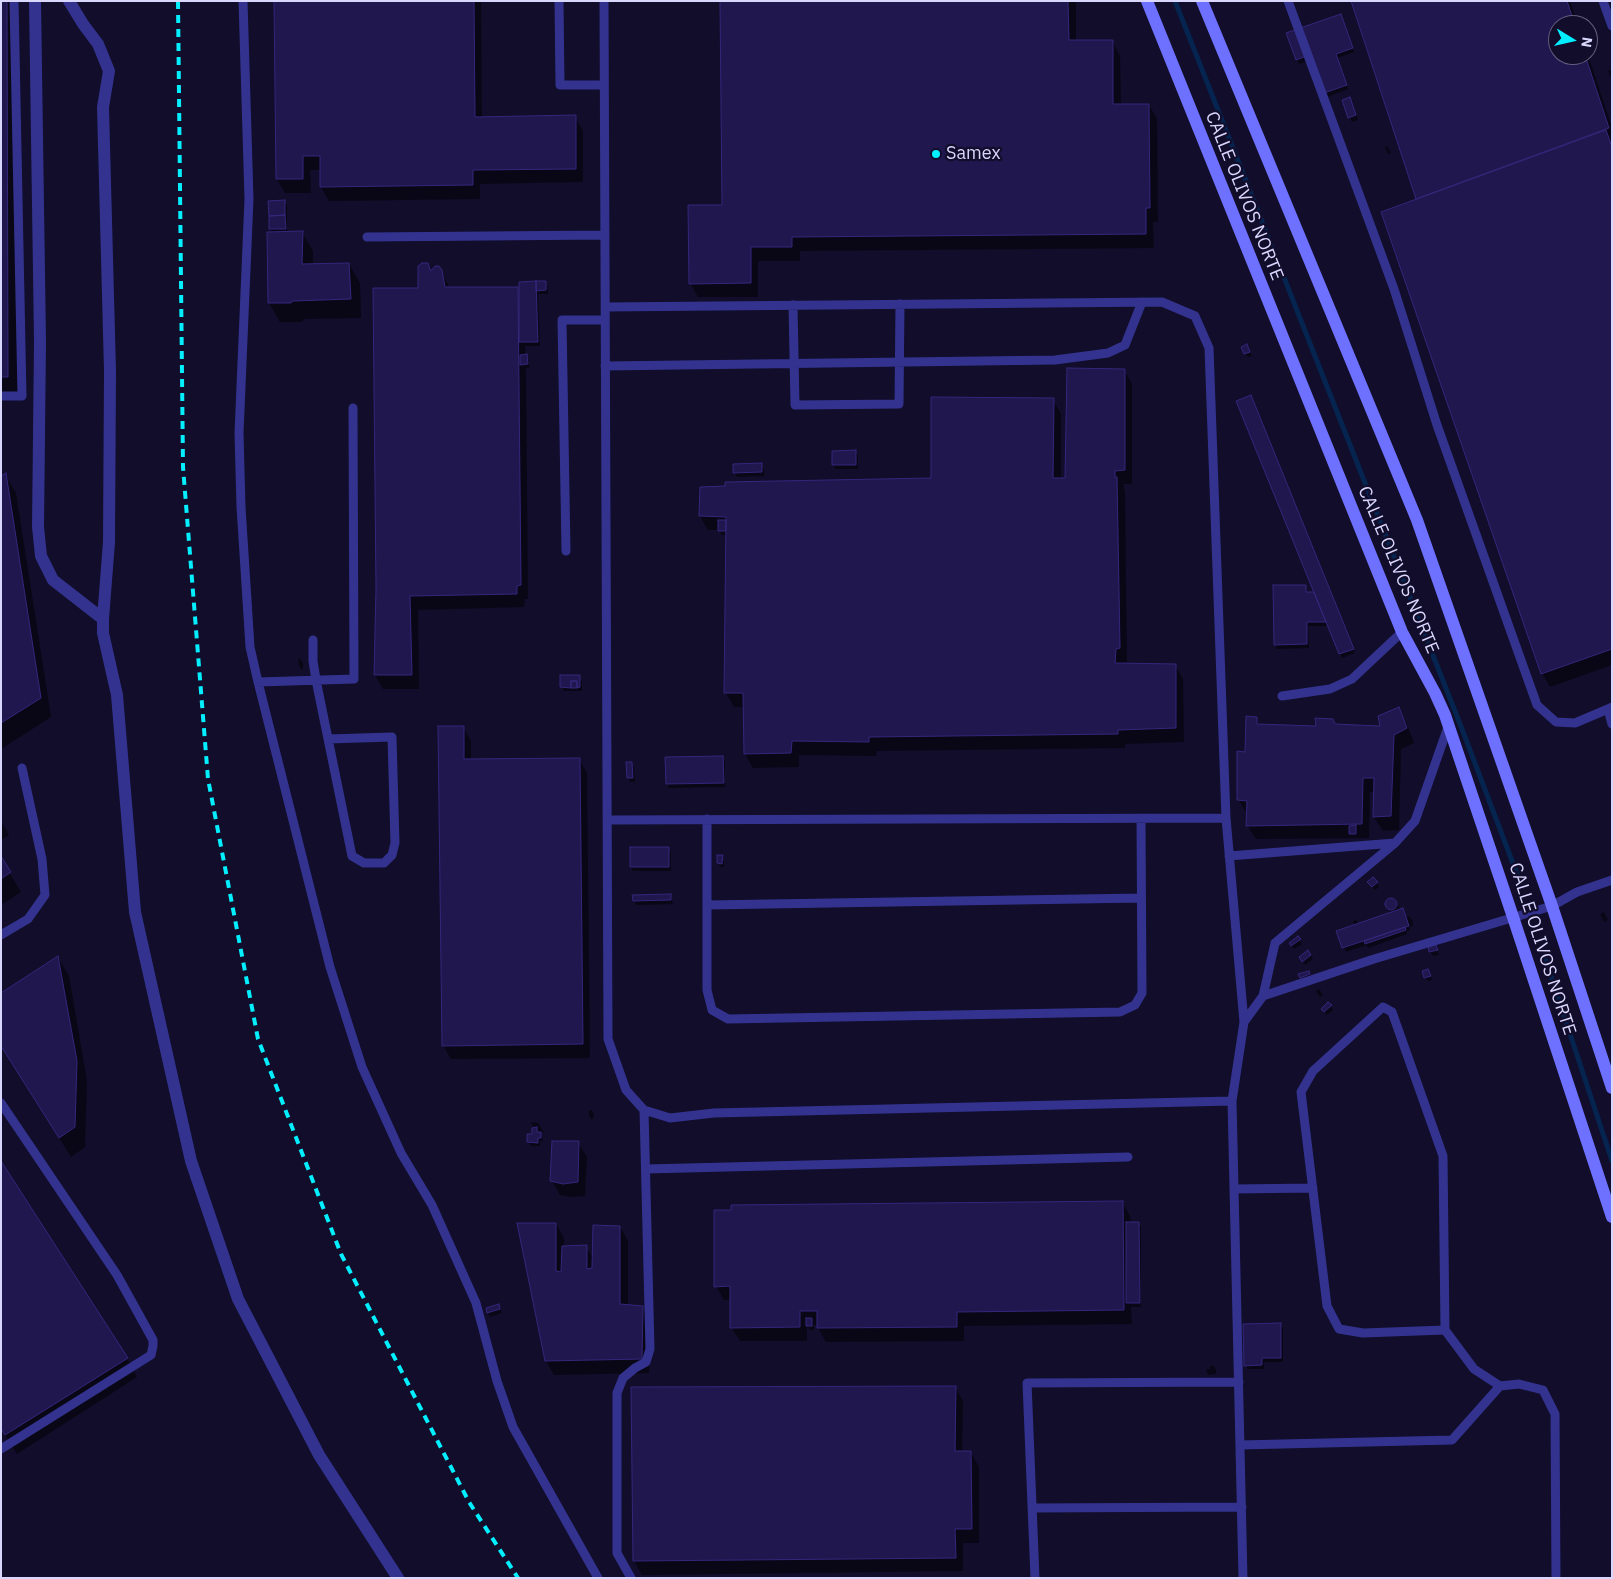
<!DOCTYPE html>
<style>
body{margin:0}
#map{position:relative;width:1613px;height:1579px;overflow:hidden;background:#110d2a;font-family:"IBM Plex Sans",sans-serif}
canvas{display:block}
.frame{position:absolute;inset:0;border:2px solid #dad7ff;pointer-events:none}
.north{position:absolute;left:1548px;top:15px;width:50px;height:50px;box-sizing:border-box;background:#110d2a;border:1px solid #615e7f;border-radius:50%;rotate:99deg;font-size:14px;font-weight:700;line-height:20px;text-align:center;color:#dad7ff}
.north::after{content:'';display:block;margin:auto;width:18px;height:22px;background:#03efff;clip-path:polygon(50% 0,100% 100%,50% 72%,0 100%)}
</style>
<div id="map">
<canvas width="1613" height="1579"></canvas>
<div class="frame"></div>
<div class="north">N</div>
</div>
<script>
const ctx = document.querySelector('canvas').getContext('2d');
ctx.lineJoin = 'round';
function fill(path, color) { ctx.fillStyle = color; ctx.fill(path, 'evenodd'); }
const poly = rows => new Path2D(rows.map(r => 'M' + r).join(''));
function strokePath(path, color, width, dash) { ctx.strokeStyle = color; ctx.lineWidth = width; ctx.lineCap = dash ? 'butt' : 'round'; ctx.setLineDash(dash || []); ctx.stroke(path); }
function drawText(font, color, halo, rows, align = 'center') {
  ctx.font = font + ' "IBM Plex Sans",sans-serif'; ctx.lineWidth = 4.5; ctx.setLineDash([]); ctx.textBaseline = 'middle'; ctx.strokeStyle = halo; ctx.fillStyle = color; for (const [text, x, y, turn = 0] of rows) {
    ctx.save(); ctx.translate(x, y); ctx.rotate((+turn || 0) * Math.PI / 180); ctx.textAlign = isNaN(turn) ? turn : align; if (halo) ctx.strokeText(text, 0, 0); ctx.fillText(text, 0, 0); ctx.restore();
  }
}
const shadow = poly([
 [1,1,17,1,18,396,1,396],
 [275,1,481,1,482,118,575,117,583,131,583,182,480,184,480,199,329,201,321,187,321,170,310,170,311,193,285,193,277,179],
 [722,1,1076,1,1076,42,1112,41,1120,56,1121,105,1149,105,1157,119,1158,222,1153,222,1154,248,800,251,800,261,758,261,758,297,698,297,690,283,723,206],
 [1353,1,1570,1,1578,25,1558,25,1558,55,1588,55,1612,128,1612,665,1550,687,1542,673,1418,200],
 [1343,20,1354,52,1337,58,1348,89,1327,97,1313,59,1299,64,1288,34],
 [1612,70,1612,80,1608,71],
 [1344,101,1352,103,1358,120,1352,122],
 [1387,146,1391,153,1388,154,1385,147],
 [284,201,287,206,287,233,302,232,313,251,313,265,349,264,360,283,361,318,304,319,302,322,280,322,269,303,273,233,270,229],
 [427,264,432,273,441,271,450,289,517,288,520,294,545,282,547,286,548,294,538,294,540,346,525,346,526,356,529,360,529,368,526,368,528,599,525,599,524,607,418,610,419,689,383,689,375,675,420,289],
 [1249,350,1252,356,1248,357,1245,353],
 [1124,370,1132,384,1132,484,1123,484,1125,493,1127,662,1121,663,1175,665,1183,679,1184,742,1125,744,1125,748,877,751,876,756,799,755,799,767,753,768,745,754,744,707,734,707,726,693,727,535,722,535,719,530,708,530,700,516,932,479,1053,400,1061,414,1061,479,1066,479],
 [1253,400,1355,653,1342,658,1329,626,1308,626,1309,648,1277,649,1275,644,1305,586,1308,593,1315,593],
 [855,452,858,456,858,469,836,469,833,465],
 [761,465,764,469,764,476,737,477,735,473],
 [5,475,16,493,51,717,1,749,1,477],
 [298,659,300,659,303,663,303,669,301,669,299,665],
 [579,677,582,681,582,691,564,691,562,687],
 [1398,708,1406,722,1414,743,1401,749,1399,830,1383,831,1374,817,1375,792,1370,792,1369,838,1256,839,1247,825,1247,814,1238,799,1246,754,1256,718,1260,726,1317,727,1335,725,1381,727],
 [463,727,471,741,471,760,579,759,587,773,590,1058,451,1059,443,1045],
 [723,758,725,762,725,787,669,788,667,784],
 [632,763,634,767,635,782,630,782,628,778],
 [1,821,9,835,1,840],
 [634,846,636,848,668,848,671,853,671,871,633,871,631,867],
 [722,857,724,861,724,867,721,867,718,863],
 [1,859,21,892,1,905],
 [1377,883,1379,887,1375,890,1371,886],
 [670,895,673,904,636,905,634,900],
 [1389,899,1394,900,1406,917,1409,916,1412,920,1413,926,1409,927,1410,930,1406,931,1407,934,1368,948,1367,945,1346,952,1338,931,1355,925,1353,921,1356,920,1359,924,1391,913,1386,905],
 [1604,912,1608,920,1604,922,1600,914],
 [1298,938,1302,944,1294,949,1290,943],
 [1435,946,1439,955,1433,956,1429,948],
 [1310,955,1313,959,1305,965,1300,958],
 [58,957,69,976,87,1081,85,1147,71,1157,1,1045],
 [1309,972,1311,976,1303,982,1301,978],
 [1430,974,1432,980,1428,981,1425,977],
 [1319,989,1323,995,1320,997,1316,991],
 [1331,1006,1333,1010,1327,1015,1322,1009],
 [589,1110,591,1110,594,1114,593,1119,591,1119,589,1115],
 [531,1122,538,1123,543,1132,540,1133,543,1141,540,1141,540,1146,531,1146,528,1141,533,1135,534,1129],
 [578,1143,587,1157,585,1196,571,1197,560,1195,552,1181],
 [1122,1202,1130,1216,1131,1223,1138,1223,1141,1227,1141,1307,1131,1307,1132,1324,964,1326,964,1341,826,1342,818,1328,818,1325,813,1325,814,1330,810,1330,807,1325,807,1341,740,1341,731,1327,731,1300,724,1300,716,1286],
 [556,1224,564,1238,564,1247,586,1247,594,1259,620,1227,628,1241,628,1306,642,1307,650,1321,649,1373,554,1375,546,1361],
 [498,1305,502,1313,490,1317,488,1313],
 [1280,1324,1283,1328,1283,1362,1264,1362,1264,1369,1248,1369,1245,1365],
 [127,1358,137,1377,17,1454,1,1429],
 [1210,1366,1214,1366,1216,1370,1216,1374,1208,1375,1206,1369,1210,1369],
 [955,1387,963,1401,962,1453,971,1453,979,1467,979,1543,963,1543,963,1571,642,1575,634,1561]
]);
const stream = poly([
 [1175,1,1462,729,1517,874],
 [1542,949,1612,1161]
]);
const building = poly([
 [1,1,7,1,8,377,1,377,1,1],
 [274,1,474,1,475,117,576,115,576,169,473,170,473,185,320,187,320,156,303,156,303,179,276,179,274,1],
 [720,1,1068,1,1069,40,1113,40,1113,104,1149,104,1150,208,1146,208,1146,234,792,237,792,247,751,247,751,283,689,284,688,205,722,205,720,1],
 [1351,1,1567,1,1575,25,1558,25,1558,55,1585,55,1609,128,1416,199,1351,1],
 [1341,14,1353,48,1336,54,1347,85,1324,93,1300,28,1341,14],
 [1300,28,1309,55,1296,60,1286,33,1300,28],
 [1350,97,1356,115,1348,118,1342,100,1350,97],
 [1606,130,1612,147,1612,649,1541,674,1381,212,1606,130],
 [285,200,285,215,269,216,268,201,285,200],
 [285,215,286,229,269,229,269,216,285,215],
 [303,231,302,264,349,263,351,299,293,301,291,303,268,303,267,232,303,231],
 [422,263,428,263,430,270,432,270,435,266,439,266,442,270,445,287,518,287,521,585,517,586,517,594,410,596,412,675,374,675,376,588,373,288,418,288,418,266,422,263],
 [536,281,538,342,519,342,519,282,536,281],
 [536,281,546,281,546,290,536,291,536,281],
 [1247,344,1250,352,1244,354,1241,347,1247,344],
 [527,354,528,364,520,365,520,355,527,354],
 [1067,368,1125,369,1125,470,1115,471,1115,477,1117,477,1120,648,1116,649,1115,663,1176,664,1176,728,1118,730,1118,734,869,737,869,742,792,741,791,753,744,754,743,693,724,693,726,517,699,516,700,487,725,486,725,482,931,478,931,397,1054,398,1053,478,1065,478,1067,368],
 [1251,395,1354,649,1339,654,1236,401,1251,395],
 [856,450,856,465,832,465,832,451,856,450],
 [762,463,762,472,733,473,733,464,762,463],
 [6,473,41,698,1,723,1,476,6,473],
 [718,520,726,520,726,531,718,531,718,520],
 [1273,585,1306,585,1306,592,1314,592,1326,622,1307,622,1307,644,1274,645,1273,585],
 [560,675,580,675,580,687,577,688,577,681,571,681,571,688,560,687,560,675],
 [571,681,577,681,577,688,571,688,571,681],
 [1399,707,1407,728,1394,735,1391,816,1373,817,1374,778,1363,778,1362,824,1246,826,1247,801,1237,800,1237,751,1245,752,1246,716,1257,717,1257,724,1316,726,1315,718,1333,719,1335,724,1380,726,1378,716,1399,707],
 [438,726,464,726,464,759,580,758,583,1044,442,1046,438,726],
 [723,756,724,783,666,784,665,757,723,756],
 [626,762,632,762,633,778,627,778,626,762],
 [1356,825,1356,834,1349,834,1349,826,1356,825],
 [630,847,669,847,669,867,630,867,630,847],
 [717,855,723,855,722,864,717,863,717,855],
 [1,856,11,872,1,879,1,856],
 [1373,877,1378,882,1372,887,1367,882,1373,877],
 [671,894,671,900,633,901,632,895,671,894],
 '1385 904a6 6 0 1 1 12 0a6 6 0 1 1-12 0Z',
 [1403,908,1409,926,1342,948,1336,931,1403,908],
 [1405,927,1406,930,1365,944,1364,941,1405,927],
 [1298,936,1301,939,1291,946,1289,943,1298,936],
 [1436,945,1438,950,1429,952,1428,947,1436,945],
 [1308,950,1311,955,1302,962,1299,957,1308,950],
 [58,956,77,1061,75,1127,59,1138,1,1046,1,993,58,956],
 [1428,969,1431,976,1424,978,1422,971,1428,969],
 [1309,971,1310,974,1300,978,1298,974,1309,971],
 [1328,1002,1332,1005,1324,1012,1321,1009,1328,1002],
 [537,1127,537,1132,541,1132,541,1138,538,1138,538,1143,527,1142,527,1134,532,1134,532,1128,537,1127],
 [552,1141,579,1141,578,1182,563,1184,550,1181,552,1141],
 [1,1161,128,1358,5,1435,1,1429,1,1161],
 [1123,1201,1124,1310,957,1312,957,1327,817,1328,817,1311,800,1311,800,1327,730,1328,730,1286,714,1287,714,1210,731,1210,731,1205,1123,1201],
 [1126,1222,1139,1222,1140,1303,1126,1303,1126,1222],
 [517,1223,556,1223,556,1271,561,1272,562,1246,587,1245,587,1269,592,1268,593,1225,620,1226,620,1304,643,1306,642,1359,545,1361,517,1223],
 [499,1304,500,1309,487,1313,486,1308,499,1304],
 [806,1318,812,1318,812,1326,806,1326,806,1318],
 [1281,1323,1281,1358,1262,1358,1262,1365,1244,1366,1243,1324,1281,1323],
 [956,1386,955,1451,971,1451,972,1529,955,1529,956,1558,633,1561,631,1387,956,1386]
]);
const lane = poly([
 [243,1,249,199,239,433,241,507,250,647,258,682,330,967,362,1067,401,1153,432,1205,476,1303,497,1381,513,1427,598,1578],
 [559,1,560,85,604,85],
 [604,1,608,1039,626,1090,644,1110,670,1118,714,1113,1232,1101],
 [1288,1,1394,289,1437,425,1537,705,1556,722,1575,723,1608,709],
 [1603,1,1612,26],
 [367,237,605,235],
 [793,305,795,405,899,404,900,304],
 [605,307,1162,302,1195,316,1209,348,1226,818,607,820],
 [605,366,1055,360,1108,353,1125,345,1142,302],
 [1,396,22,396,14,1],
 [566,551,562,320,605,320],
 [313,640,313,661,316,680,352,856,364,863,384,863,392,855,395,843,392,737,328,739],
 [258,682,354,679,353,408],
 [1282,696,1330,689,1352,679,1402,632],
 [1612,707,1608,709,1612,724],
 [1226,818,1244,1022,1232,1101,1243,1578],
 [707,819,707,990,712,1010,728,1019,1120,1012,1135,1005,1142,993,1141,819],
 [1229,856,1395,843],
 [707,905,1141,898],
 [1,935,28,919,45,895,42,859,22,768],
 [1263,996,1374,959,1552,906,1577,892,1612,880],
 [1244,1022,1263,996,1275,943,1395,843,1415,821,1448,727],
 [1,1103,117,1275,153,1340,153,1346,151,1355,1,1449],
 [646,1169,1128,1157],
 [1234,1189,1313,1188],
 [1445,1330,1363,1333,1339,1329,1327,1306,1301,1092,1313,1071,1383,1007,1392,1012,1443,1156,1445,1330,1474,1369,1500,1386,1519,1384,1543,1390,1555,1414,1556,1578],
 [1240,1445,1452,1440,1500,1386],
 [1032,1508,1242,1507],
 [631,1578,617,1553,617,1393,623,1378,635,1368,646,1362,650,1349,644,1110],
 [1035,1578,1027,1383,1239,1382]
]);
const street = poly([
 [35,1,40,341,38,527,41,556,53,580,103,619],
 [69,1,83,24,98,44,109,71,103,107,110,371,109,542,103,619,103,633,117,695,135,912,191,1161,238,1299,319,1455,398,1578]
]);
const secondary = poly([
 [1147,1,1402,632,1435,693,1445,715,1513,917,1612,1217],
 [1202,1,1417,520,1552,906,1612,1088]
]);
const rail = poly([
 [178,1,183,467,208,779,258,1039,341,1254,469,1502,518,1578]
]);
const markers = [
 [936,154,5,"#03efff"]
];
const poiNames = [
 ["Samex",946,154]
];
const streetNames = [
 ["CALLE OLIVOS NORTE",1244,196,68],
 ["CALLE OLIVOS NORTE",1398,570,67],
 ["CALLE OLIVOS NORTE",1542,949,72]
];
fill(shadow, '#0007');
strokePath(stream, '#062450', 5);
fill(building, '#20174e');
strokePath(building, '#34277c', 1);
strokePath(lane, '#33338f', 9);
strokePath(street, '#33338f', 12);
strokePath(secondary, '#6e70ff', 12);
strokePath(rail, '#03efff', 4, [8, 6]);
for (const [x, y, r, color] of markers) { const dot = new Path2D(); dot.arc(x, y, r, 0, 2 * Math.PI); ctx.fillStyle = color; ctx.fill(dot); strokePath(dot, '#110d2a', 2); }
drawText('18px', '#dad7ff', '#110d2a', poiNames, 'left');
drawText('18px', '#dad7ff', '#110d2a', streetNames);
</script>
